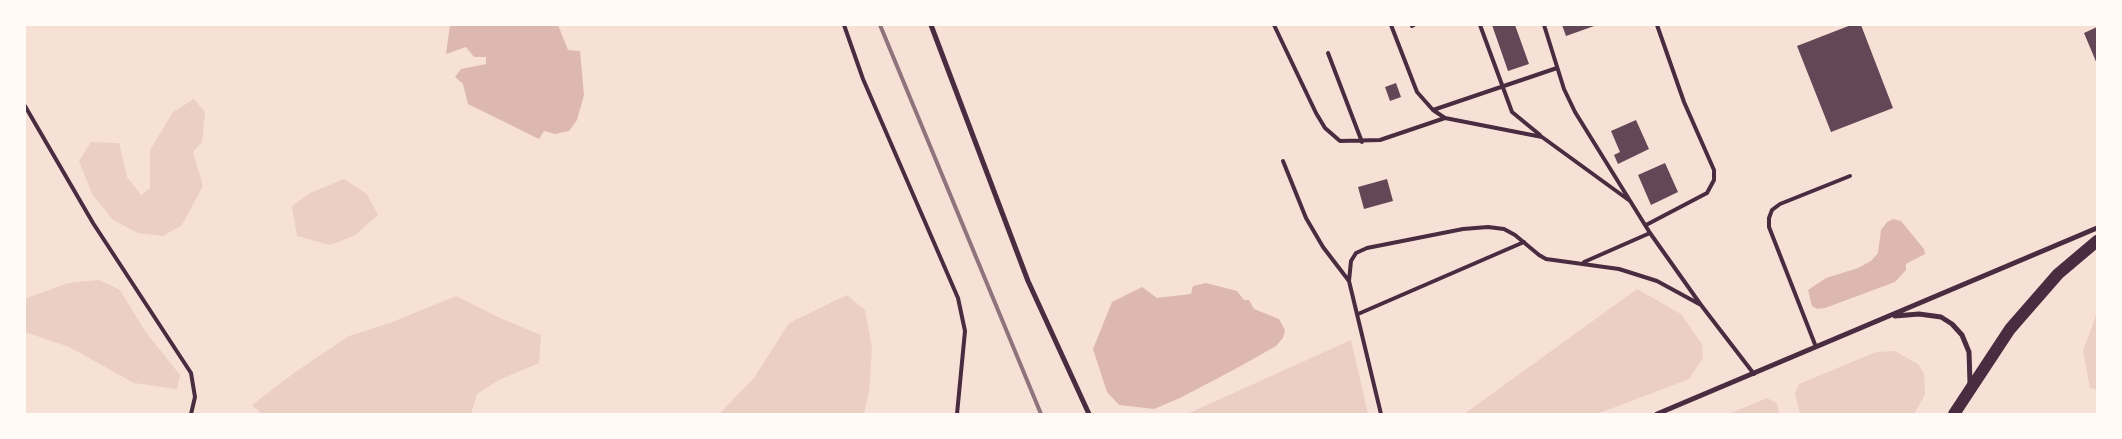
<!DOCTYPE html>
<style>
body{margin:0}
#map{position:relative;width:2122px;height:439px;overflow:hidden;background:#f7e1d7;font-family:Montserrat,sans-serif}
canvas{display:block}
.frame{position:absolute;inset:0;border:26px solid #fffaf5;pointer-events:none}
</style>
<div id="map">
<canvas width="2122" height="439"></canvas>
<div class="frame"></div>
</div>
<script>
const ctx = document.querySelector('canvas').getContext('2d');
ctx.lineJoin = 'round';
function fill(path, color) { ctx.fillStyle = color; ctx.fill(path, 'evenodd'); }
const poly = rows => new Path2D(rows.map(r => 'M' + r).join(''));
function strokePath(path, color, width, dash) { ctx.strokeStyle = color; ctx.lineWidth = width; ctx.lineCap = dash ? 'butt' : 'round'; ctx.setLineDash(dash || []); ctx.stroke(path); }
const green = poly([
 [194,99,205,112,202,142,193,152,203,186,182,225,163,236,138,233,113,220,92,194,79,161,91,142,119,143,127,177,141,195,150,188,150,150,173,112],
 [344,179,367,194,378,215,354,236,330,245,297,236,292,206,310,193],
 [99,280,120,290,145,331,180,375,177,389,134,383,69,347,25,332,25,300,27,298,68,283],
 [1637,289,1681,314,1702,344,1703,358,1689,379,1597,414,1464,414],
 [847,295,865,310,872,348,869,392,864,414,719,414,754,378,789,323],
 [456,296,500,318,541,335,539,363,499,380,477,394,471,414,262,414,252,405,294,373,349,336,390,323],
 [2097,312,2097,390,2090,388,2083,351],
 [1351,340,1368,414,1187,414],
 [1895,351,1918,364,1924,374,1925,395,1914,414,1800,414,1795,394,1799,384,1876,352],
 [1767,398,1777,403,1779,414,1729,414]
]);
const water = poly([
 [450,25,558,25,568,50,580,51,584,95,577,120,569,131,555,134,544,131,539,139,468,104,463,84,455,77,461,69,486,64,486,57,474,57,466,47,446,54],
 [1893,219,1901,221,1924,249,1925,254,1906,264,1906,270,1895,282,1825,308,1817,309,1812,306,1808,290,1826,278,1858,268,1871,261,1878,253,1881,230,1887,222],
 [1206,283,1237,291,1244,300,1249,300,1254,309,1279,319,1285,330,1283,338,1276,346,1239,367,1180,398,1154,409,1119,405,1107,392,1093,349,1112,302,1142,287,1157,298,1191,294,1193,286]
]);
const building = poly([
 [1492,25,1515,25,1529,64,1508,71],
 [1562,25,1597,25,1566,36],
 [1851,25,1861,25,1893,108,1831,132,1797,46],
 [2097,27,2097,64,2084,33],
 [1396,83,1401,97,1390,101,1385,87],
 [1636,120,1649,149,1618,164,1614,155,1620,152,1611,131],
 [1665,163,1678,192,1651,205,1638,175],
 [1387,179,1393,201,1364,209,1358,187]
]);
const service = poly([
 [844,25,863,79,958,298,965,331,957,414],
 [1274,25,1316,113,1325,128,1340,141,1380,140,1445,118],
 [1391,25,1417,92,1433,110,1445,118,1542,137,1630,201],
 [1480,25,1512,112,1540,135],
 [1544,25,1564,89,1575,112,1650,233,1701,305,1754,374],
 [1412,26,1414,25],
 [1328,53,1362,142],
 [25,106,93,223,191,373,195,397,191,414],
 [1433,110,1557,68],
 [1283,161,1306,218,1323,247,1349,281],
 [1646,225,1707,193,1714,180,1714,170,1684,102,1657,25],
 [1584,262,1650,233],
 [1358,314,1524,242],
 [1816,347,1769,227,1769,218,1772,210,1780,204,1850,176],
 [1381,414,1349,281,1351,261,1356,253,1367,248,1463,229,1488,227,1504,229,1515,235,1539,255,1546,259,1619,269,1657,281,1701,305]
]);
const minor = poly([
 [931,25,1028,281,1089,414],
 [1895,316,1919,314,1941,317,1952,324,1962,335,1969,352,1970,383],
 [1657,414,2097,228]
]);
const primary = poly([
 [1954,414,2010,329,2058,274,2097,241]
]);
const rail = poly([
 [880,25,1041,414]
]);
fill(green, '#ebcfc5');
fill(water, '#dcb8b0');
fill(building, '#644757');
strokePath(service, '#4a2c40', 4);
strokePath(minor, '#4a2c40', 5);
strokePath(primary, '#4a2c40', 12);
strokePath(rail, '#8f747c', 4);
</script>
